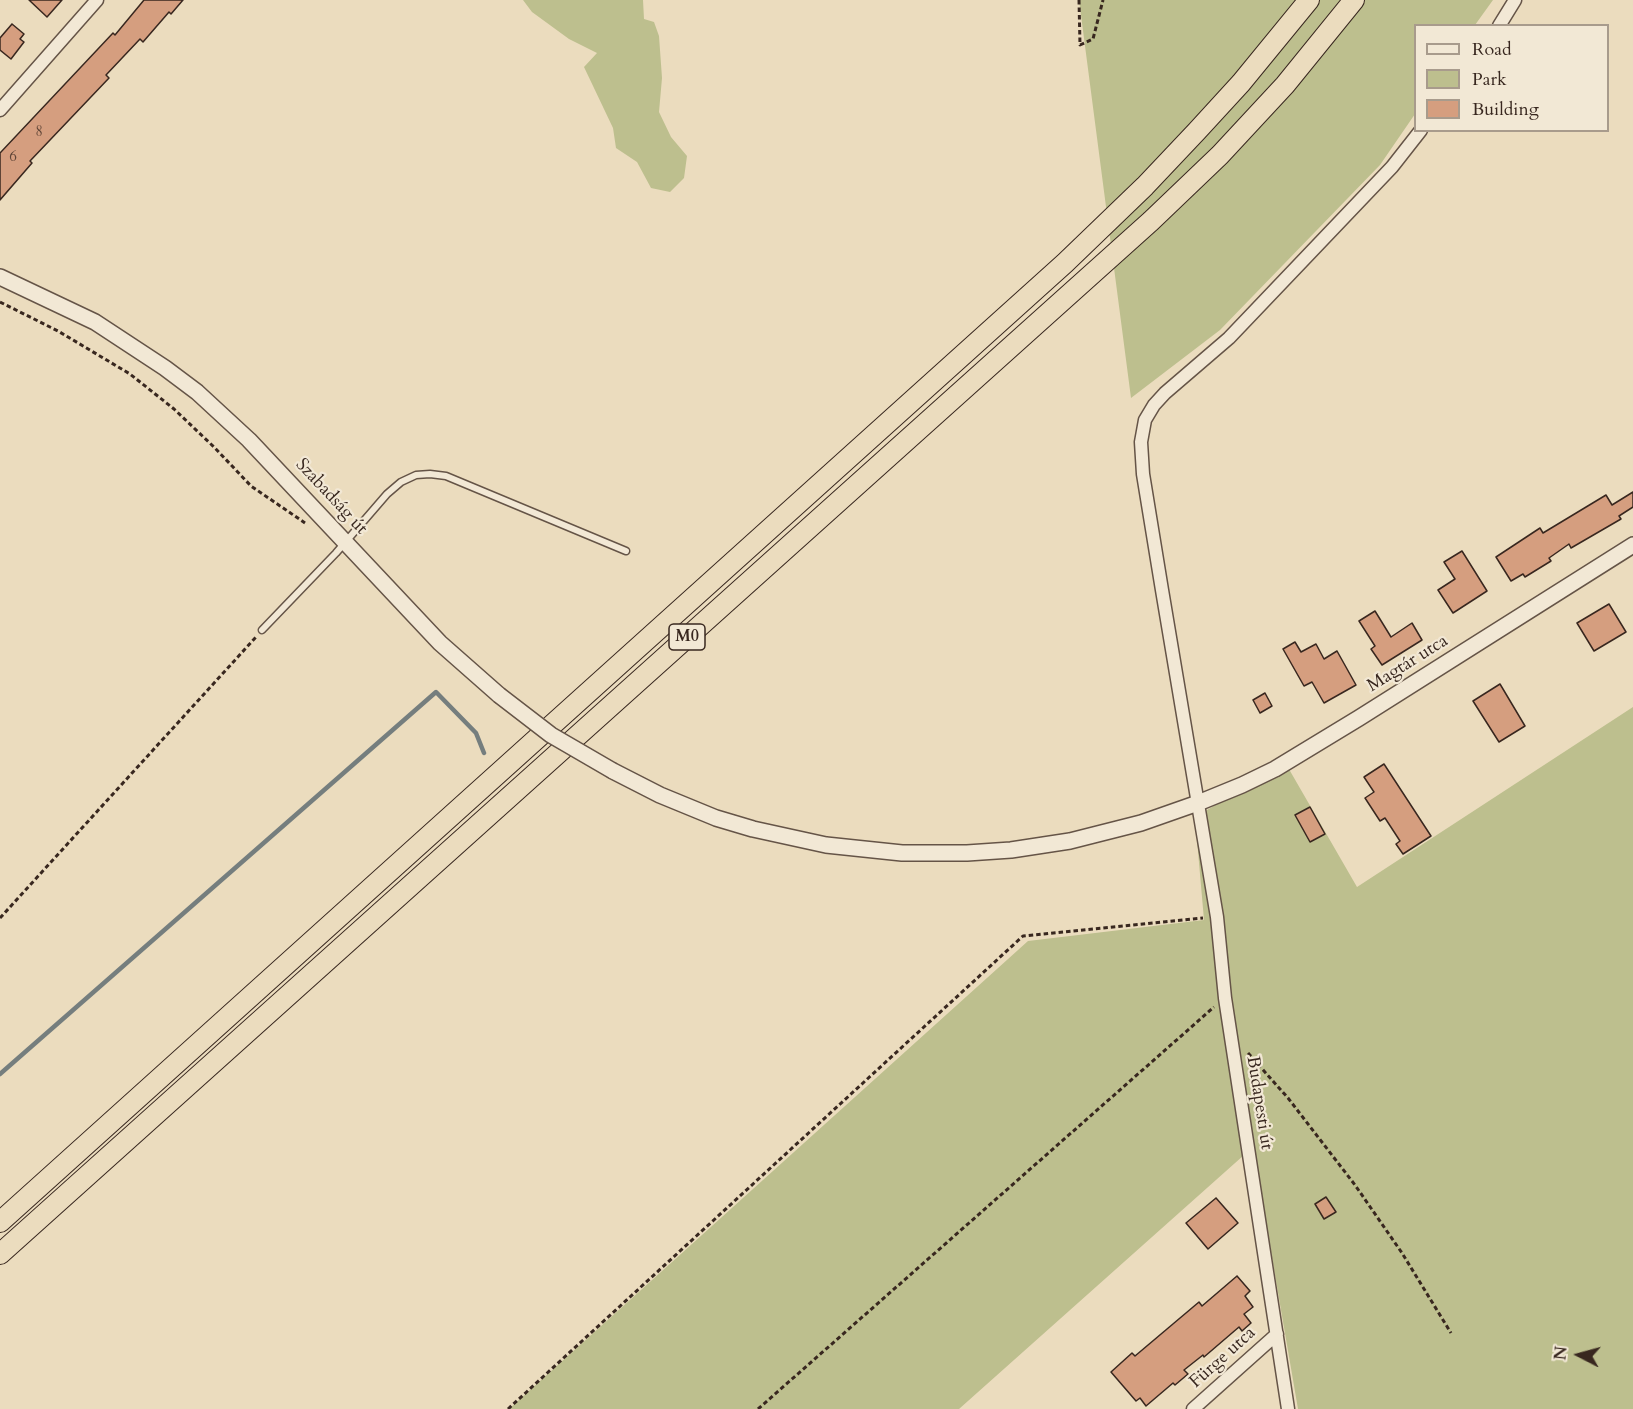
<!DOCTYPE html>
<meta charset="utf-8">
<style>
body{margin:0}
#map{position:relative;width:1633px;height:1409px;overflow:hidden;background:#ebdcbe;font-family:Cardo,serif}
canvas{display:block}
.legend{position:absolute;left:1414px;top:24px;width:195px;height:108px;box-sizing:border-box;background:#f2e8d5;border:2px solid #a89b8c;margin:0;padding:8px 10px;list-style:none;font-size:18px;color:#38271f}
.legend li{display:flex;align-items:center;gap:12px;height:30px}
.legend b{width:30px;border:2px solid #a89b8c}
.north{position:absolute;left:1549px;top:1325px;width:60px;height:60px;-webkit-text-stroke:4px #f2e8d5;paint-order:stroke;rotate:276deg;font-size:16px;font-weight:700;line-height:24px;text-align:center;color:#38271f}
.north::after{content:'';display:block;margin:auto;width:21px;height:27px;background:#38271f;clip-path:polygon(50% 0,100% 100%,50% 72%,0 100%)}
</style>
<div id="map">
<canvas width="1633" height="1409"></canvas>
<ul class="legend">
<li><b style="height:8px;background:#f2e8d5"></b>Road</li>
<li><b style="height:16px;background:#bdbf8e"></b>Park</li>
<li><b style="height:16px;background:#d59e7f"></b>Building</li>
</ul>
<div class="north">N</div>
</div>
<script>
const ctx = document.querySelector('canvas').getContext('2d');
ctx.lineJoin = 'round';
function fill(path, color) { ctx.fillStyle = color; ctx.fill(path, 'evenodd'); }
const poly = rows => new Path2D(rows.map(r => 'M' + r).join(''));
function strokePath(path, color, width, dash) { ctx.strokeStyle = color; ctx.lineWidth = width; ctx.lineCap = dash ? 'butt' : 'round'; ctx.setLineDash(dash || []); ctx.stroke(path); }
function drawText(font, color, halo, rows, align = 'center') {
  ctx.font = font + ' Cardo,serif'; ctx.lineWidth = 4.5; ctx.setLineDash([]); ctx.textBaseline = 'middle'; ctx.strokeStyle = halo; ctx.fillStyle = color; for (const [text, x, y, turn = 0] of rows) {
    ctx.save(); ctx.translate(x, y); ctx.rotate((+turn || 0) * Math.PI / 180); ctx.textAlign = isNaN(turn) ? turn : align; if (halo) ctx.strokeText(text, 0, 0); ctx.fillText(text, 0, 0); ctx.restore();
  }
}
const green = poly([
 [523,0,643,0,644,19,654,22,659,36,662,78,659,112,671,137,687,156,684,178,670,192,651,188,637,162,616,148,613,128,584,67,597,53,569,39,532,12],
 [1079,0,1493,0,1475,25,1416,26,1415,114,1380,165,1220,330,1131,398],
 [1633,707,1633,1409,1298,1409,1253,1147,959,1409,509,1409,1028,941,1204,920,1195,817,1286,764,1357,887]
]);
const stream = poly([
 [0,1074,436,692,476,733,484,753]
]);
const building = poly([
 [29,0,62,0,47,17,29,0],
 [144,0,183,0,171,14,169,12,143,42,140,39,106,75,109,78,30,161,32,163,0,200,0,153,113,33,115,35,144,0],
 [12,24,24,34,20,39,24,42,11,59,0,50,0,38,12,24],
 [1633,492,1633,507,1619,516,1621,519,1571,548,1569,544,1549,558,1551,561,1525,577,1523,574,1511,581,1496,557,1540,528,1543,533,1606,495,1612,505,1633,492],
 [1462,551,1487,591,1453,613,1438,590,1455,579,1444,562,1462,551],
 [1609,604,1626,632,1594,651,1577,623,1609,604],
 [1375,611,1391,637,1412,623,1422,640,1382,665,1371,649,1375,646,1359,621,1375,611],
 [1295,642,1301,652,1316,644,1324,659,1337,651,1356,685,1324,703,1312,682,1304,686,1283,649,1295,642],
 [1500,684,1525,726,1499,742,1473,701,1500,684],
 [1265,693,1272,706,1260,713,1253,700,1265,693],
 [1384,764,1431,836,1403,854,1396,844,1400,841,1385,818,1380,821,1365,798,1374,792,1364,777,1384,764],
 [1310,807,1325,834,1310,842,1295,815,1310,807],
 [1326,1197,1336,1212,1324,1219,1315,1204,1326,1197],
 [1216,1198,1238,1223,1208,1249,1186,1223,1216,1198],
 [1237,1276,1250,1291,1245,1296,1253,1307,1244,1314,1251,1323,1242,1331,1239,1327,1204,1357,1203,1355,1184,1370,1188,1374,1175,1385,1173,1383,1146,1406,1140,1398,1136,1401,1111,1372,1132,1353,1135,1356,1199,1302,1202,1306,1237,1276]
]);
const path = poly([
 [1079,0,1080,45,1093,39,1103,0],
 [0,302,58,331,130,374,174,409,214,447,251,486,305,523],
 [0,918,256,637],
 [1248,1053,1288,1098,1355,1185,1402,1253,1451,1333],
 [508,1409,1023,936,1203,918],
 [758,1409,1214,1007]
]);
const service = poly([
 [262,630,336,553,387,494,401,482,416,475,430,474,446,476,626,551]
]);
const minor = poly([
 [1499,26,1515,0],
 [0,110,97,0],
 [1193,1409,1277,1334],
 [1288,1409,1225,998,1217,917,1162,590,1143,474,1141,442,1145,420,1154,405,1165,393,1229,338,1392,167,1421,130]
]);
const tertiary = poly([
 [0,277,95,322,165,368,197,392,249,440,440,643,499,695],
 [613,771,660,795,716,818,753,829,826,845,902,853,967,853,1011,850,1070,841,1141,823,1198,803,1242,785,1275,769,1359,718,1633,545]
]);
const trunk = poly([
 [0,1222,1065,263,1145,186,1197,131,1241,83,1309,0],
 [0,1254,1151,221,1220,155,1285,85,1354,0]
]);
const tertiaryBridge = poly([
 [499,695,551,735,613,771]
]);
const numberNames = [
 ["8",39,133],
 ["6",13,158]
];
const shields = [
 [687,637,36]
];
const shieldNames = [
 ["M0",687,637]
];
const streetNames = [
 ["Szabadság út",331,497,47],
 ["Magtár utca",1408,664,-32],
 ["Budapesti út",1259,1103,81],
 ["Fürge utca",1223,1358,-42]
];
fill(green, '#bdbf8e');
strokePath(stream, '#757e7e', 4.5);
fill(building, '#d59e7f');
strokePath(building, '#38271f', 1.5);
strokePath(service, '#655447', 9);
strokePath(minor, '#655447', 15);
strokePath(tertiary, '#655447', 18);
strokePath(trunk, '#38271f', 22);
strokePath(path, '#38271f', 3, [4.5, 3]);
strokePath(service, '#f2e8d5', 6);
strokePath(minor, '#f2e8d5', 12);
strokePath(tertiary, '#f2e8d5', 15);
strokePath(trunk, '#ebdcbe', 20);
strokePath(tertiaryBridge, '#655447', 18, []);
strokePath(tertiaryBridge, '#f2e8d5', 15);
drawText('15px', '#5f4537', null, numberNames);
for (const [x, y, w] of shields) { const box = new Path2D(); box.roundRect(x - w / 2, y - 13, w, 26, 4.5); ctx.fillStyle = '#f2e8d5'; ctx.fill(box); strokePath(box, '#38271f', 1.5); }
drawText('bold 16px', '#38271f', null, shieldNames);
drawText('18px', '#38271f', '#f2e8d5', streetNames);
</script>
